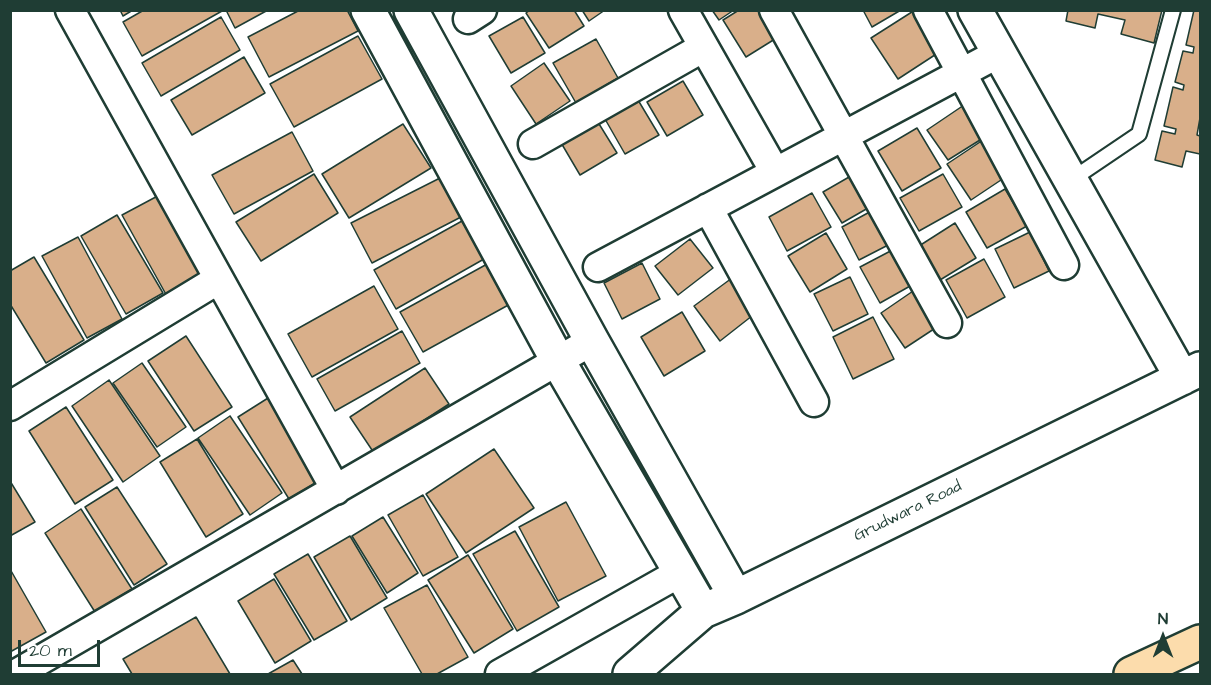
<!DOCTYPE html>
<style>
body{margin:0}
#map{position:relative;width:1211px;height:685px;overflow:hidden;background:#fff;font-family:"Architects Daughter",sans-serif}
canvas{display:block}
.frame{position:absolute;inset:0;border:12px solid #1f3d34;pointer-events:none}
.north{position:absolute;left:1133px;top:607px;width:60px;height:60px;-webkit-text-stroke:4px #fff;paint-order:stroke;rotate:0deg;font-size:16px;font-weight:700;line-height:24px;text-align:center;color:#1f3d34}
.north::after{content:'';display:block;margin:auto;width:21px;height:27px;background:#1f3d34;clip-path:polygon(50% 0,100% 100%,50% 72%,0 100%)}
.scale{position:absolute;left:18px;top:640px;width:82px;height:27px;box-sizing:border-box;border:3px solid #1f3d34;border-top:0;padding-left:8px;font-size:18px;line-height:21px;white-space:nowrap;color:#1f3d34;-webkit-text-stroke:4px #fff;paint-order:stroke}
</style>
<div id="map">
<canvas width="1211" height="685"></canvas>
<div class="frame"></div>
<div class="north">N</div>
<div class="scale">20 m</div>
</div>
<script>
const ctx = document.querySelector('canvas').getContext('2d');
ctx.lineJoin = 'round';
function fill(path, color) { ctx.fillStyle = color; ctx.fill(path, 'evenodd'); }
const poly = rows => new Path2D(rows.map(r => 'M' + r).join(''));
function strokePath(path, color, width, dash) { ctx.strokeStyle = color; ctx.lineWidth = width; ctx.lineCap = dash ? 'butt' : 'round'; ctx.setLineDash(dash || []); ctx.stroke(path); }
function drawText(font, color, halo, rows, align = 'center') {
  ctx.font = font + ' "Architects Daughter",sans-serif'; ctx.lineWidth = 6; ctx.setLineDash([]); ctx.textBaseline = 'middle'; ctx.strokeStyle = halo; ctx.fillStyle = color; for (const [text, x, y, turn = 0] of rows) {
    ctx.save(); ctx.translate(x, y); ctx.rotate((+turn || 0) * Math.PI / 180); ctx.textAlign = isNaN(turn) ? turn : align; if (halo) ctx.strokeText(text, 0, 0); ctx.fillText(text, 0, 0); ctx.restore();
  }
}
const building = poly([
 [120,10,133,10,123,16,120,10],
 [144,10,222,10,222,11,142,56,123,22,144,10],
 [226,10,268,10,235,28,226,10],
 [300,10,347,10,358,31,269,77,248,37,300,10],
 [530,10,574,10,584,26,549,48,526,13,530,10],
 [582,10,605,10,589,21,582,10],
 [712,10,734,10,719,20,712,10],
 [739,10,768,10,783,34,746,57,723,20,739,10],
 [863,10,901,10,872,27,863,10],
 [915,10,944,49,898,79,871,38,915,10],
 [1068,10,1162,10,1154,43,1121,34,1125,20,1098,14,1095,28,1066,21,1068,10],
 [1194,10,1200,10,1200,118,1197,135,1200,136,1200,154,1186,151,1182,167,1155,160,1162,131,1175,134,1176,129,1164,126,1173,87,1183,90,1184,85,1175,82,1183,51,1193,53,1194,47,1186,45,1194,10],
 [221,17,240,50,161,96,142,63,221,17],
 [523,17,545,53,511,73,489,36,523,17],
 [358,36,382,79,294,127,270,84,358,36],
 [596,39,618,78,576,103,553,63,596,39],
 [244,57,265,93,192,135,171,100,244,57],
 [544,63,570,101,536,124,511,86,544,63],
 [683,81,703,115,667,136,647,102,683,81],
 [638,100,659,135,625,154,605,119,638,100],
 [967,103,988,135,948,160,927,130,967,103],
 [596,119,617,153,580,175,560,141,596,119],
 [403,124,431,168,349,218,322,174,403,124],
 [917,128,941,168,902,191,878,151,917,128],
 [292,132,313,171,234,214,212,175,292,132],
 [986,138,1010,174,971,200,947,164,986,138],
 [856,173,875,204,842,223,823,192,856,173],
 [314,174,338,213,261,261,236,222,314,174],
 [943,174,962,207,919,231,900,198,943,174],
 [440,178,461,217,372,263,351,223,440,178],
 [1005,189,1027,226,987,248,966,212,1005,189],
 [167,191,213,273,168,298,122,215,167,191],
 [812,193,831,227,787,251,769,217,812,193],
 [877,208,894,242,859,260,842,227,877,208],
 [117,215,163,293,126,314,81,236,117,215],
 [462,221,484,259,396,309,374,270,462,221],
 [955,223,976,258,940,280,919,246,955,223],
 [1030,232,1049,271,1014,288,995,249,1030,232],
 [826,233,847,269,810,292,788,256,826,233],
 [78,237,122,319,87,338,42,256,78,237],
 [690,239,713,268,678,295,655,266,690,239],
 [900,246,919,281,880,303,860,267,900,246],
 [34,257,84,340,46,363,10,304,10,271,34,257],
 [984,259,1005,297,967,318,946,280,984,259],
 [489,263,512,303,423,352,400,312,489,263],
 [642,263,660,299,622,319,604,283,642,263],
 [850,277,868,314,833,331,814,294,850,277],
 [732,278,757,312,720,341,694,306,732,278],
 [374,286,398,329,312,377,288,334,374,286],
 [916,289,940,325,905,348,881,313,916,289],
 [682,312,705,351,664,376,641,337,682,312],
 [873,317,894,359,853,379,833,337,873,317],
 [402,331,420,363,335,411,317,379,402,331],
 [186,336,232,407,194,431,148,361,186,336],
 [142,363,186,427,157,447,113,383,142,363],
 [425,368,449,404,374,453,350,417,425,368],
 [109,380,160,456,123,482,72,406,109,380],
 [276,393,327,476,289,499,238,417,276,393],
 [66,407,113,480,75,504,29,431,66,407],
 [230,416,282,493,250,515,198,438,230,416],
 [197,439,243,514,206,537,160,462,197,439],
 [494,449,534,508,466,553,426,494,494,449],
 [10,481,35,522,10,536,10,481],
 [117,487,167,564,134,585,85,507,117,487],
 [423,495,458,557,423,576,388,515,423,495],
 [566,502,606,576,558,601,519,527,566,502],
 [81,509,132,589,95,612,45,533,81,509],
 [383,517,418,573,387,593,352,536,383,517],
 [515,531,559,607,517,631,473,554,515,531],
 [350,536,387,598,351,620,314,557,350,536],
 [308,554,347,621,314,640,274,574,308,554],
 [468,555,513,629,474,653,428,580,468,555],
 [10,569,46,632,10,652,10,569],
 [274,579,311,641,275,663,238,601,274,579],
 [427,585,468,657,437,674,422,674,384,608,427,585],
 [196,617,230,674,132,674,123,659,196,617],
 [293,660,302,674,268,674,293,660]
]);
const service = poly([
 [1071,180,1139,134,1173,10]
]);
const minor = poly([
 [70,10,336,490],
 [683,10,775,172],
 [774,10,947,323],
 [928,10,1064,265],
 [468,19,482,10],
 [533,144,704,47],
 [708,208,814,402],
 [598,267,999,53],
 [10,406,219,279],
 [16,674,592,341],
 [500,674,681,572]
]);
const tertiary = poly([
 [368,10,558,361,703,611],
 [411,10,592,341,736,597],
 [975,10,1182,378],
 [630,674,703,611,736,597,1200,369]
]);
const motorway = poly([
 [1131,674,1200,642]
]);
const streetNames = [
 ["Grudwara Road",908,512,-26]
];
fill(building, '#d9af8a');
strokePath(building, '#1f3d34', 1.5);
strokePath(service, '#1f3d34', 18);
strokePath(minor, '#1f3d34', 33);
strokePath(tertiary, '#1f3d34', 38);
strokePath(motorway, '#1f3d34', 38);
strokePath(service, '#fff', 14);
strokePath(minor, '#fff', 28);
strokePath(tertiary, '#fff', 33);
strokePath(motorway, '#fcdcac', 33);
drawText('16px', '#1f3d34', '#fff', streetNames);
</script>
